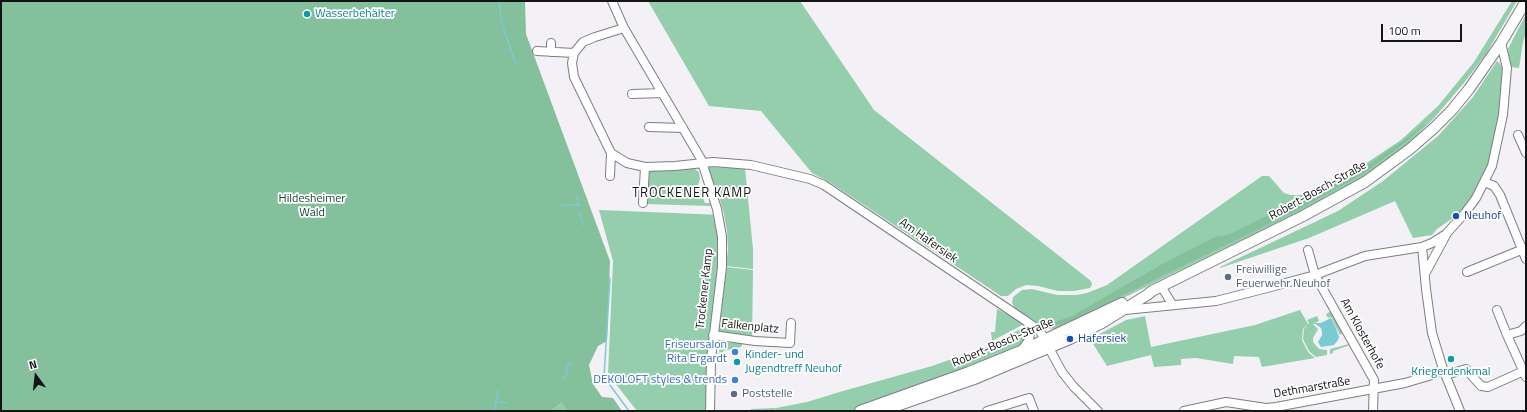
<!DOCTYPE html>
<meta charset="utf-8">
<style>
body{margin:0}
#map{position:relative;width:1527px;height:412px;overflow:hidden;background:#f3f1f6;font-family:"Titillium Web",sans-serif}
canvas{display:block}
.frame{position:absolute;inset:0;border:2px solid #141315;pointer-events:none}
.north{position:absolute;left:16px;top:356px;width:40px;height:40px;-webkit-text-stroke:3px #fff;paint-order:stroke;rotate:345deg;font-size:11px;font-weight:700;line-height:16px;text-align:center;color:#141315}
.north::after{content:'';display:block;margin:auto;width:14px;height:18px;background:#141315;clip-path:polygon(50% 0,100% 100%,50% 72%,0 100%)}
.scale{position:absolute;left:1381px;top:24px;width:81px;height:18px;box-sizing:border-box;border:2px solid #141315;border-top:0;padding-left:5px;font-size:12px;line-height:14px;white-space:nowrap;color:#141315;-webkit-text-stroke:3px #fff;paint-order:stroke}
</style>
<div id="map">
<canvas width="1527" height="412"></canvas>
<div class="frame"></div>
<div class="north">N</div>
<div class="scale">100 m</div>
</div>
<script>
const ctx = document.querySelector('canvas').getContext('2d');
ctx.lineJoin = 'round';
function fill(path, color) { ctx.fillStyle = color; ctx.fill(path, 'evenodd'); }
const poly = rows => new Path2D(rows.map(r => 'M' + r).join(''));
function strokePath(path, color, width, dash) { ctx.strokeStyle = color; ctx.lineWidth = width; ctx.lineCap = dash ? 'butt' : 'round'; ctx.setLineDash(dash || []); ctx.stroke(path); }
function drawText(font, color, halo, rows, align = 'center') {
  ctx.font = font + ' "Titillium Web",sans-serif'; ctx.lineWidth = 3.5; ctx.setLineDash([]); ctx.textBaseline = 'middle'; ctx.strokeStyle = halo; ctx.fillStyle = color; for (const [text, x, y, turn = 0] of rows) {
    ctx.save(); ctx.translate(x, y); ctx.rotate((+turn || 0) * Math.PI / 180); ctx.textAlign = isNaN(turn) ? turn : align; if (halo) ctx.strokeText(text, 0, 0); ctx.fillText(text, 0, 0); ctx.restore();
  }
}
const green = poly([
 [648,1,800,1,874,110,1091,281,1092,285,1090,288,1074,291,1058,291,1038,286,1026,285,1016,289,1008,296,1001,296,831,183,812,173,761,111,709,106],
 [1512,1,1517,1,1486,54,1463,84,1435,117,1409,143,1363,177,1333,195,1291,216,1062,328,1054,329,1045,328,1034,322,1015,308,1012,303,1013,297,1022,290,1032,289,1057,295,1076,295,1087,293,1107,285,1262,176,1269,176,1284,193,1291,195,1301,195,1359,168,1401,140,1438,106,1474,62],
 [1526,14,1526,33,1523,42,1519,68,1510,67,1508,49],
 [1497,61,1501,65,1504,72,1497,141,1491,166,1475,197,1463,211,1437,229,1432,235,1413,238,1395,201,1309,238,1220,268,1220,267,1338,211,1383,181,1438,136,1473,97],
 [706,167,745,168,753,249,753,269,726,266,728,250,727,232,724,214,717,190],
 [694,168,699,172,700,179,698,185,705,203,711,203,712,206,646,204,648,170,675,170],
 [599,210,723,215,726,232,727,250,716,341,714,377,715,411,637,411,608,374,613,261],
 [726,267,753,270,752,343,717,342],
 [997,309,1019,320,1024,324,992,341,991,332,995,332],
 [1300,310,1308,324,1303,329,1302,340,1308,352,1315,358,1262,367,1259,357,1234,356,1233,364,1196,358,1181,359,1181,365,1154,367,1151,355,1107,366,1090,339,1126,320,1145,316,1151,347,1255,325],
 [1333,310,1344,332,1340,335,1331,317,1328,318,1326,314],
 [1317,316,1319,321,1313,324,1318,329,1313,338,1313,342,1319,349,1327,350,1327,355,1316,357,1309,351,1303,339,1304,329,1309,323,1307,320],
 [1025,326,1027,335,1022,345,947,377,851,411,776,411,776,408,807,402,843,391,932,366,997,343],
 [720,343,743,343,741,347,723,351,723,359,719,358],
 [1349,344,1350,345,1333,351,1333,353,1330,354,1330,349],
 [561,403,568,411,551,411],
 [776,408,775,411,751,411,751,409]
]);
const forest = poly([
 [1,1,525,1,526,34,610,261,607,341,598,346,589,365,593,384,602,397,613,398,622,411,568,411,561,403,551,411,1,411],
 [1423,124,1425,124,1406,142,1363,174,1298,210,1074,319,1060,325,1052,325,1052,323,1072,316,1164,263,1217,236,1228,235,1360,170,1404,140]
]);
const water = poly([
 [1331,318,1336,328,1339,337,1338,340,1334,345,1321,347,1318,342,1322,335,1322,332,1321,328,1314,323,1321,323]
]);
const stream = poly([
 [499,1,502,24,516,65],
 [577,196,579,206],
 [560,205,561,205],
 [564,205,579,205],
 [580,212,583,225],
 [610,278,604,377,629,411],
 [564,379,567,372,566,368,571,362],
 [499,402,507,403],
 [495,411,498,390]
]);
const minor = poly([
 [612,1,624,28,701,159,717,209,722,237,722,267,711,359,710,411],
 [624,28,595,37,583,42,574,53,572,63,574,77,611,153,627,163,645,167,675,166,713,162,751,165,810,179,824,185,1026,321,1040,331,1062,372,1074,387,1098,411],
 [537,51,574,53],
 [551,52,551,43],
 [632,94,662,93],
 [649,127,683,128],
 [1518,135,1526,153],
 [610,176,611,153],
 [1484,182,1494,186,1500,195,1526,259],
 [643,203,645,167],
 [1422,247,1426,289,1432,333,1443,369,1460,411],
 [1308,250,1315,275,1374,380,1373,411],
 [1467,272,1526,248],
 [1425,274,1446,235],
 [1161,286,1172,304],
 [1125,310,1216,301,1267,288,1315,275,1365,256,1422,247,1432,243,1446,234,1465,213,1476,198,1492,166,1503,115,1507,68,1501,43],
 [1497,310,1507,335],
 [1526,326,1521,331,1507,335,1526,377],
 [713,335,755,341,790,343,791,323],
 [1021,351,1029,340,1030,332,1028,323],
 [1446,375,1466,369,1481,386,1488,387,1526,370],
 [987,411,1029,398,1034,411],
 [1184,411,1226,402,1266,408,1276,407,1405,383,1432,375,1443,369]
]);
const major = poly([
 [860,411,969,372,1021,351,1122,303],
 [882,411,977,378,1070,339,1102,323,1147,295,1152,291,1303,216,1365,182,1410,149,1434,128,1452,110,1469,89,1501,43,1526,1]
]);
const markers = [
 [307,14,4,"#0f9aa8"],
 [1456,216,4,"#1a4fb4"],
 [1228,277,4,"#5c6f8a"],
 [1070,339,4,"#1a4fb4"],
 [735,352,4,"#3f7fe0"],
 [1451,359,4,"#0f9aa8"],
 [737,362,4,"#0f9aa8"],
 [735,380,4,"#3f7fe0"],
 [734,394,4,"#5c6f8a"]
];
const cultureNames = [
 ["Wasserbehälter",315,14],
 ["Kinder- und",745,355],
 ["Jugendtreff Neuhof",745,369],
 ["Kriegerdenkmal",1451,372,"center"]
];
const streetNames = [
 ["Robert-Bosch-Straße",1318,191,-29],
 ["Am Hafersiek",928,241,35],
 ["Trockener Kamp",705,289,-84],
 ["Falkenplatz",750,327,6],
 ["Am Klosterhofe",1362,334,61],
 ["Robert-Bosch-Straße",1003,343,-23],
 ["Dethmarstraße",1312,388,-10]
];
const parkNames = [
 ["Hildesheimer",312,199],
 ["Wald",312,213]
];
const transitNames = [
 ["Neuhof",1464,216],
 ["Hafersiek",1078,339]
];
const serviceNames = [
 ["Freiwillige",1236,270],
 ["Feuerwehr Neuhof",1236,284],
 ["Poststelle",742,394]
];
const shopNames = [
 ["Friseursalon",727,345],
 ["Rita Ergardt",727,359],
 ["DEKOLOFT styles & trends",727,380]
];
const neighbourhoodNames = [
 ["TROCKENER KAMP",692,194]
];
fill(green, '#95ceac');
fill(forest, '#85c09d');
fill(water, '#7bcad3');
strokePath(stream, '#7bcad3', 1.5);
strokePath(minor, '#7e7d81', 10);
strokePath(major, '#7e7d81', 12);
strokePath(minor, '#fff', 8);
strokePath(major, '#fff', 10);
for (const [x, y, r, color] of markers) { const dot = new Path2D(); dot.arc(x, y, r, 0, 2 * Math.PI); ctx.fillStyle = color; ctx.fill(dot); strokePath(dot, '#fff', 1.5); }
drawText('12px', '#0d838f', '#fff', cultureNames, 'left');
drawText('12px', '#141315', '#fff', streetNames);
drawText('12px', '#18462e', '#fff', parkNames);
drawText('12px', '#164399', '#fff', transitNames, 'left');
drawText('12px', '#4e5e75', '#fff', serviceNames, 'left');
drawText('12px', '#366cbe', '#fff', shopNames, 'right');
ctx.letterSpacing = '1px';
drawText('13px', '#141315', '#fff', neighbourhoodNames);
ctx.letterSpacing = '0px';
</script>
